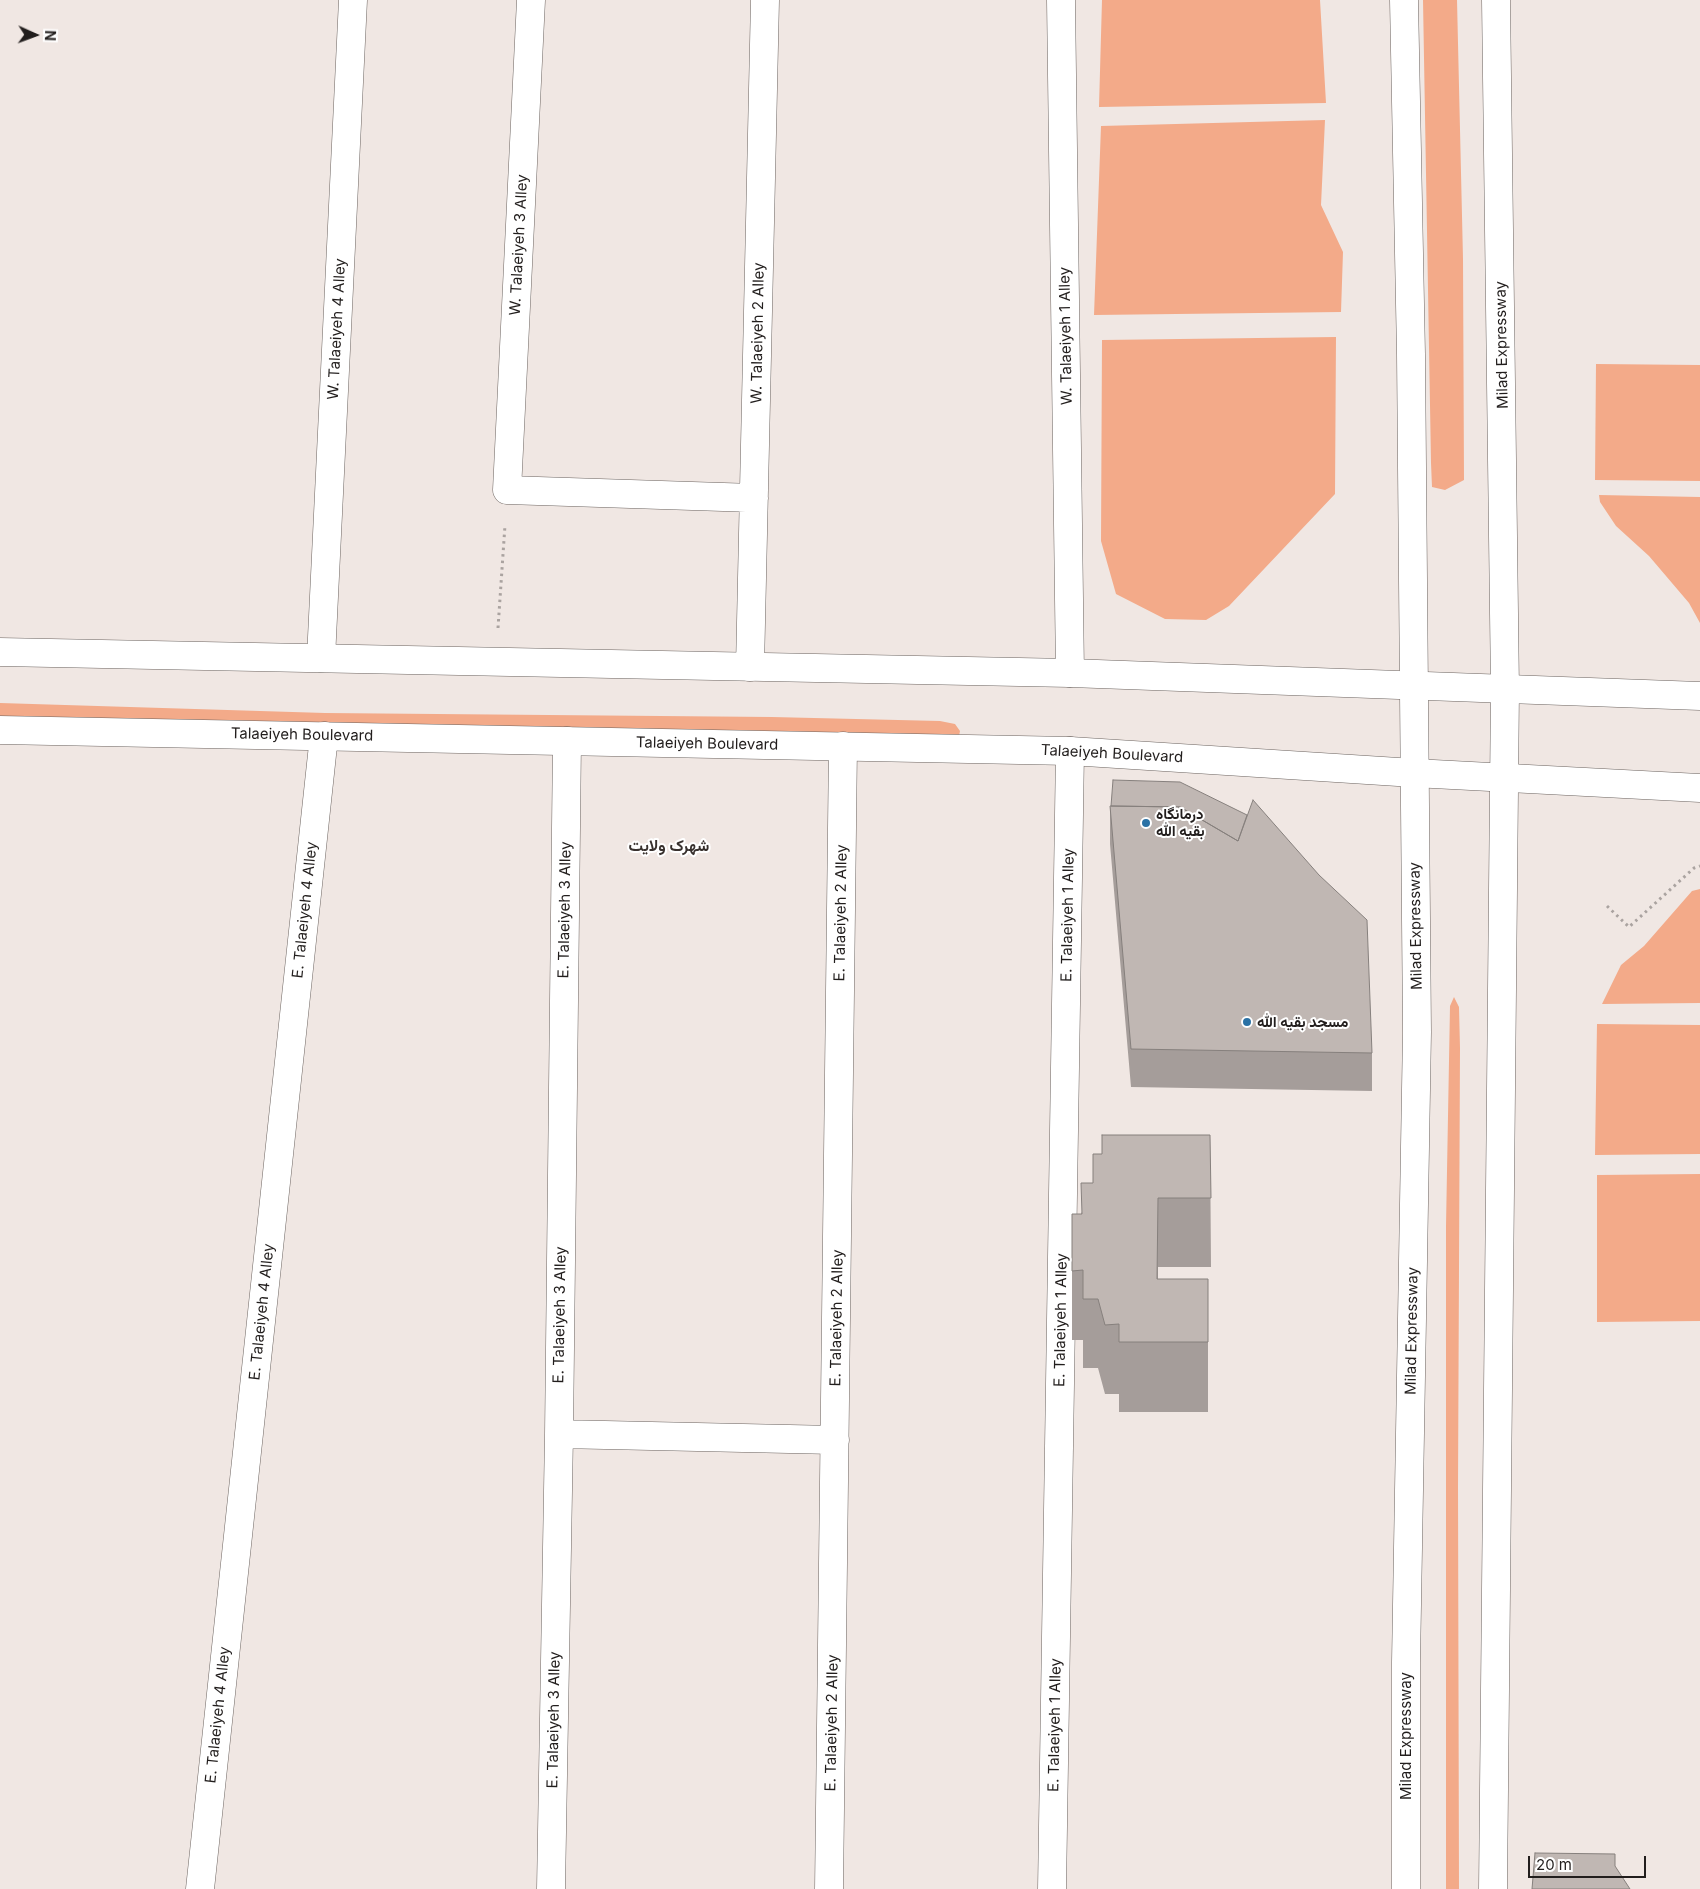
<!DOCTYPE html>
<meta charset="utf-8">
<style>
body{margin:0}
#map{position:relative;width:1700px;height:1889px;overflow:hidden;background:#f0e7e3;font-family:Inter,sans-serif}
canvas{display:block}
.north{position:absolute;left:10px;top:10px;width:50px;height:50px;-webkit-text-stroke:4px #fff;paint-order:stroke;rotate:92deg;font-size:14px;font-weight:700;line-height:20px;text-align:center;color:#221e1d}
.north::after{content:'';display:block;margin:auto;width:18px;height:22px;background:#221e1d;clip-path:polygon(50% 0,100% 100%,50% 72%,0 100%)}
.scale{position:absolute;left:1528px;top:1856px;width:118px;height:22px;box-sizing:border-box;border:2px solid #221e1d;border-top:0;padding-left:6px;font-size:15px;line-height:18px;white-space:nowrap;color:#221e1d;-webkit-text-stroke:4px #fff;paint-order:stroke}
</style>
<div id="map">
<canvas width="1700" height="1889"></canvas>
<div class="north">N</div>
<div class="scale">20 m</div>
</div>
<script>
const ctx = document.querySelector('canvas').getContext('2d');
ctx.lineJoin = 'round';
function fill(path, color) { ctx.fillStyle = color; ctx.fill(path, 'evenodd'); }
const poly = rows => new Path2D(rows.map(r => 'M' + r).join(''));
function strokePath(path, color, width, dash) { ctx.strokeStyle = color; ctx.lineWidth = width; ctx.lineCap = dash ? 'butt' : 'round'; ctx.setLineDash(dash || []); ctx.stroke(path); }
function drawText(font, color, halo, rows, align = 'center') {
  ctx.font = font + ' Inter,Vazirmatn,sans-serif'; ctx.lineWidth = 4; ctx.setLineDash([]); ctx.textBaseline = 'middle'; ctx.strokeStyle = halo; ctx.fillStyle = color; for (const [text, x, y, turn = 0] of rows) {
    ctx.save(); ctx.translate(x, y); ctx.rotate((+turn || 0) * Math.PI / 180); ctx.textAlign = isNaN(turn) ? turn : align; if (halo) ctx.strokeText(text, 0, 0); ctx.fillText(text, 0, 0); ctx.restore();
  }
}
const green = poly([
 [1102,0,1320,0,1326,103,1099,107],
 [1423,0,1457,0,1463,259,1464,480,1445,490,1432,487,1431,463],
 [1325,120,1321,205,1343,252,1341,312,1094,315,1101,126],
 [1336,337,1335,494,1229,606,1206,620,1165,619,1116,594,1101,541,1102,340],
 [1596,364,1700,365,1700,481,1595,480],
 [1599,495,1700,497,1700,623,1689,603,1649,556,1616,526,1600,502],
 [0,703,325,713,772,717,940,721,955,724,960,731,958,741,0,732],
 [1700,889,1700,1003,1602,1004,1621,965,1644,946,1692,891],
 [1454,997,1459,1007,1460,1048,1458,1486,1459,1889,1446,1889,1446,1226,1450,1006],
 [1597,1024,1700,1025,1700,1154,1595,1155],
 [1700,1174,1700,1321,1597,1322,1597,1175]
]);
const path = poly([
 [498,628,505,525],
 [1607,906,1629,927,1694,868,1700,866]
]);
const minor = poly([
 [531,0,507,490,754,498],
 [1061,0,1070,673],
 [321,658,353,0],
 [750,667,765,0],
 [559,1434,835,1440],
 [200,1889,324,736],
 [551,1889,559,1434,567,741],
 [829,1889,843,746],
 [1052,1889,1070,751]
]);
const major = poly([
 [0,652,1070,673,1700,696],
 [0,730,1070,751,1414,773,1700,788]
]);
const highway = poly([
 [1404,0,1411,354,1417,1032,1406,1662,1406,1889],
 [1493,1889,1505,689,1496,0]
]);
const wall = poly([
 [1110,806,1372,1053,1372,1091,1131,1087,1110,844],
 [1210,1135,1211,1267,1158,1267,1158,1279,1208,1279,1208,1412,1119,1412,1119,1394,1105,1394,1098,1368,1083,1368,1083,1340,1072,1340,1072,1214,1081,1214,1093,1183,1102,1154]
]);
const building = poly([
 [1113,780,1180,782,1247,815,1238,841,1180,807,1111,806,1113,780],
 [1253,800,1319,875,1367,920,1372,1053,1131,1049,1110,806,1180,807,1238,841,1253,800],
 [1102,1135,1210,1135,1211,1198,1158,1198,1157,1279,1208,1279,1208,1342,1119,1342,1119,1324,1105,1325,1098,1299,1083,1299,1083,1270,1072,1271,1072,1214,1082,1214,1081,1183,1093,1183,1093,1154,1102,1154,1102,1135],
 [1535,1853,1615,1854,1615,1866,1630,1889,1532,1889,1535,1853]
]);
const markers = [
 [1146,823,5,"#2a71a5"],
 [1247,1022,5,"#2a71a5"]
];
const streetNames = [
 ["W. Talaeiyeh 3 Alley",519,245,-87],
 ["W. Talaeiyeh 4 Alley",337,329,-87],
 ["W. Talaeiyeh 2 Alley",758,333,-89],
 ["W. Talaeiyeh 1 Alley",1066,336,-91],
 ["Milad Expressway",1502,345,-91],
 ["Talaeiyeh Boulevard",302,735,1],
 ["Talaeiyeh Boulevard",707,744,1],
 ["Talaeiyeh Boulevard",1112,754,3],
 ["E. Talaeiyeh 4 Alley",305,910,-84],
 ["E. Talaeiyeh 3 Alley",565,910,-89],
 ["E. Talaeiyeh 2 Alley",841,913,-89],
 ["E. Talaeiyeh 1 Alley",1068,915,-89],
 ["Milad Expressway",1416,926,-91],
 ["E. Talaeiyeh 4 Alley",262,1312,-84],
 ["E. Talaeiyeh 3 Alley",560,1315,-89],
 ["E. Talaeiyeh 2 Alley",837,1318,-89],
 ["E. Talaeiyeh 1 Alley",1061,1320,-89],
 ["Milad Expressway",1412,1331,-89],
 ["E. Talaeiyeh 4 Alley",218,1715,-84],
 ["E. Talaeiyeh 3 Alley",554,1720,-89],
 ["E. Talaeiyeh 2 Alley",832,1723,-89],
 ["E. Talaeiyeh 1 Alley",1055,1725,-89],
 ["Milad Expressway",1406,1736,-90]
];
const poiNames = [
 ["درمانگاه",1156,814],
 ["بقیه الله",1156,831],
 ["مسجد بقیه الله",1257,1022]
];
const neighbourhoodNames = [
 ["شهرک ولایت",669,846]
];
fill(green, '#f3aa89');
strokePath(minor, '#6c6460', 29);
strokePath(major, '#6c6460', 29);
strokePath(highway, '#6c6460', 29);
strokePath(path, '#aaa3a0', 3, [2.5, 4]);
strokePath(minor, '#fff', 28);
strokePath(major, '#fff', 28);
strokePath(highway, '#fff', 28);
fill(wall, '#a59d9a');
fill(building, '#c0b7b3');
strokePath(building, '#86807d', 1);
for (const [x, y, r, color] of markers) { const dot = new Path2D(); dot.arc(x, y, r, 0, 2 * Math.PI); ctx.fillStyle = color; ctx.fill(dot); strokePath(dot, '#fff', 2); }
drawText('15px', '#221e1d', '#fff', streetNames);
drawText('bold 15px', '#221e1d', '#fff', poiNames, 'left');
drawText('bold 16px', '#38312e', '#fff', neighbourhoodNames);
</script>
